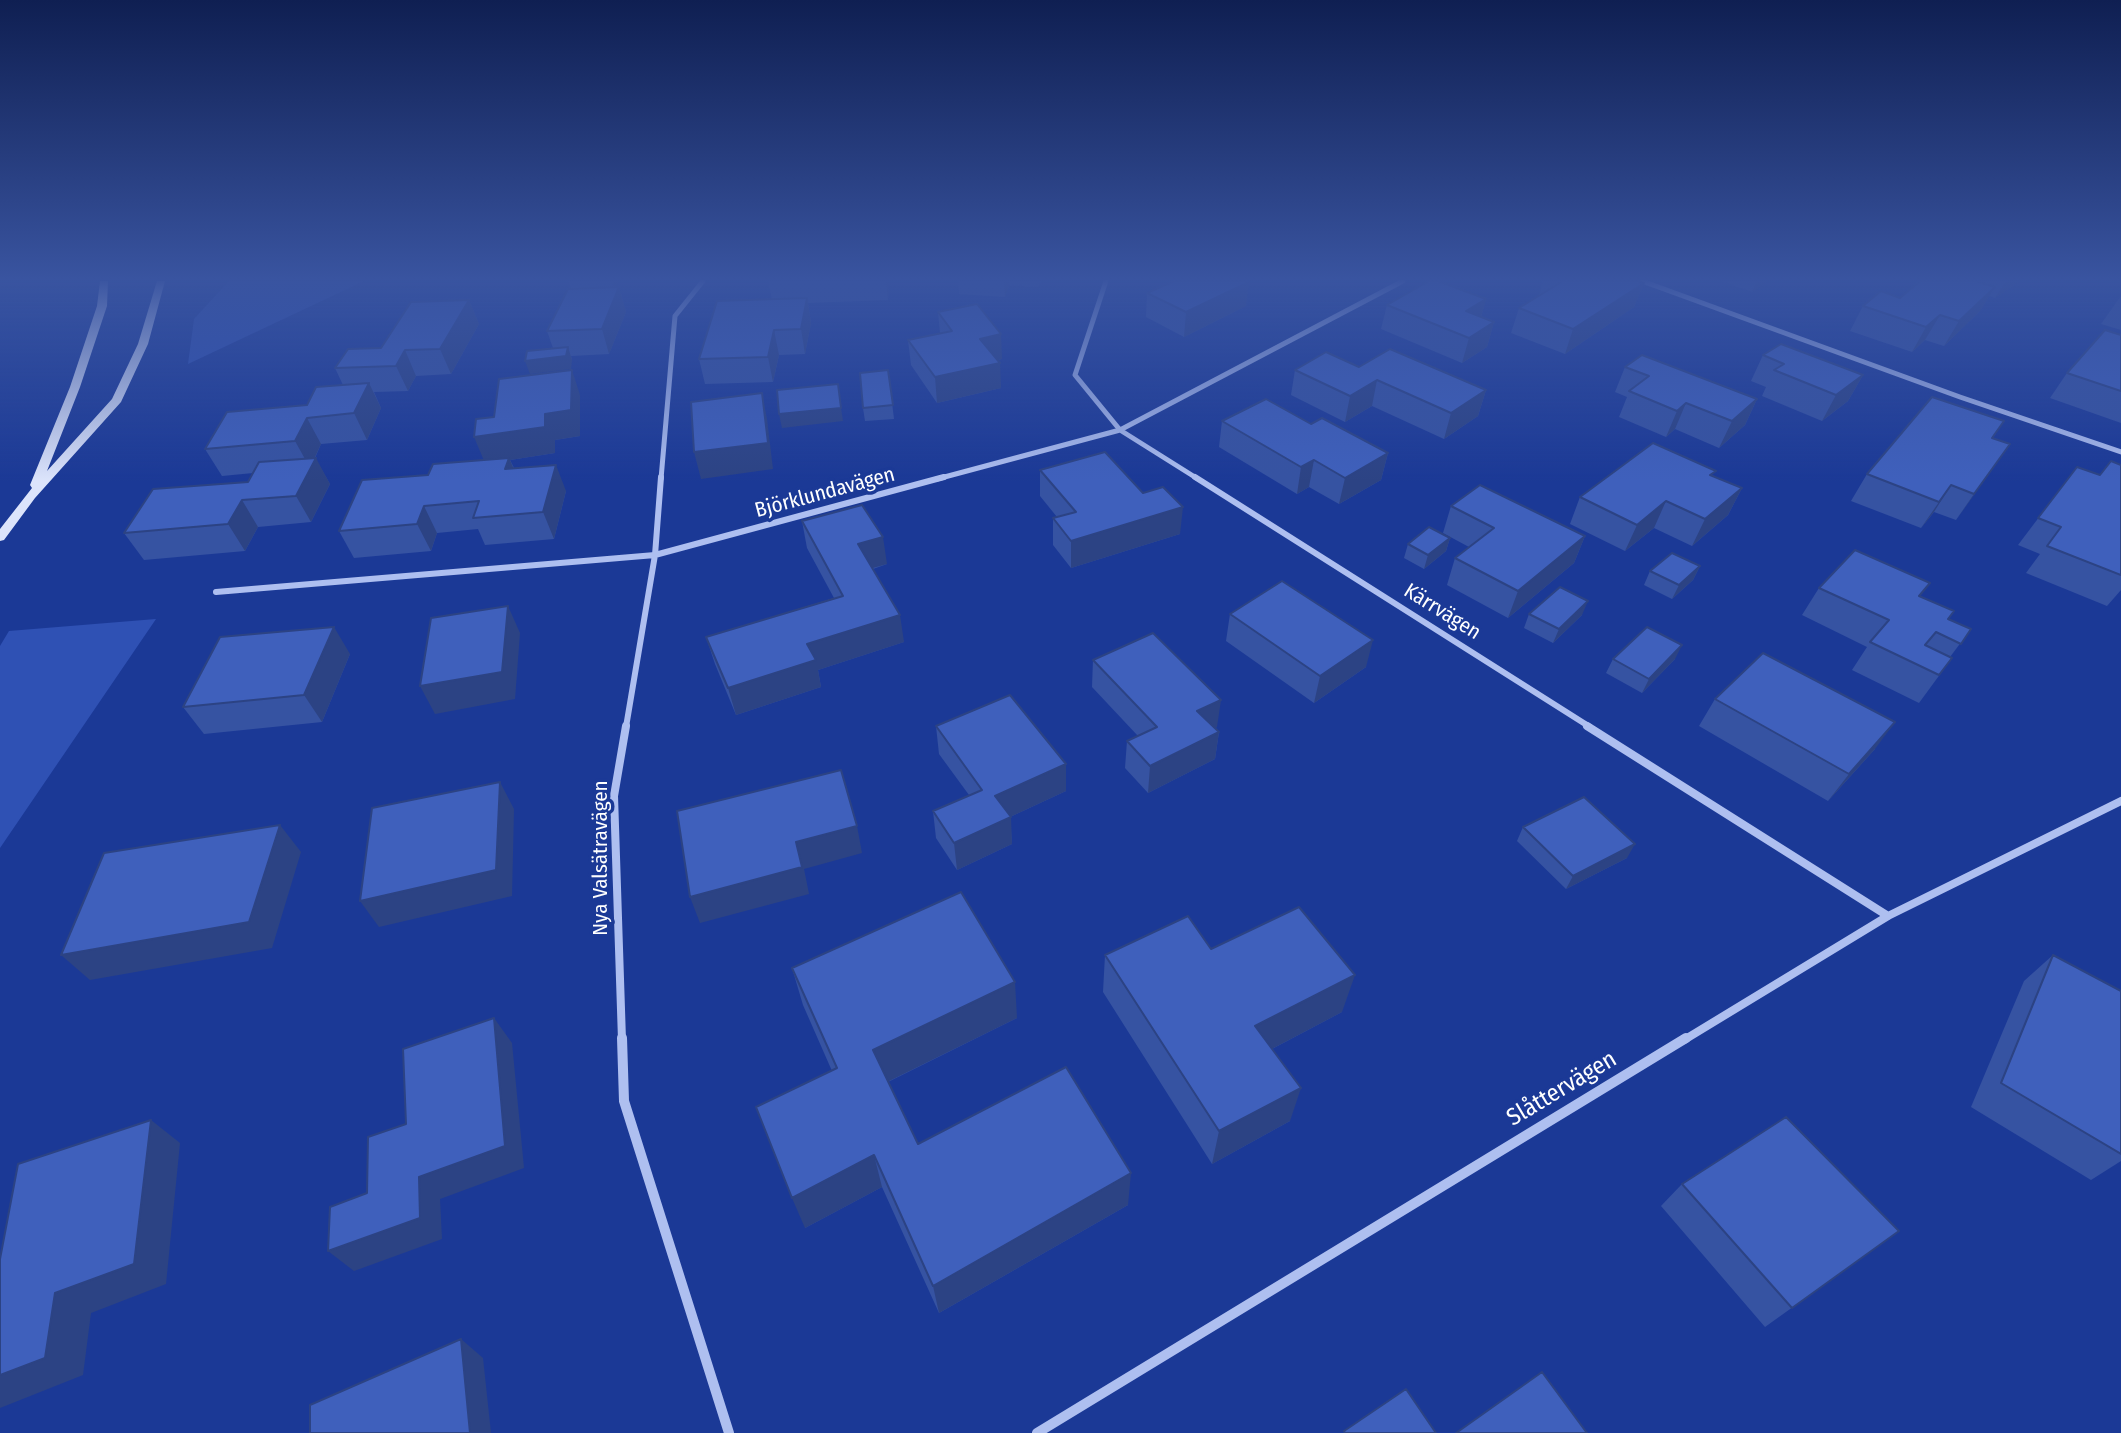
<!DOCTYPE html>
<meta charset="utf-8">
<style>
body{margin:0}
canvas{display:block;background:#1b3996}
</style>
<canvas width="2121" height="1433"></canvas>
<script>
const ctx = document.querySelector('canvas').getContext('2d');
ctx.lineJoin = 'round';
function fill(path, color) { ctx.fillStyle = color; ctx.fill(path, 'evenodd'); }
const poly = rows => new Path2D(rows.map(r => 'M' + r).join(''));
function strokePath(path, color, width, dash) { ctx.strokeStyle = color; ctx.lineWidth = width; ctx.lineCap = dash ? 'butt' : 'round'; ctx.setLineDash(dash || []); ctx.stroke(path); }
function drawText(font, color, halo, rows, align = 'center') {
  ctx.font = font + ' "Fira Sans Condensed",sans-serif'; ctx.lineWidth = 7; ctx.setLineDash([]); ctx.textBaseline = 'middle'; ctx.strokeStyle = halo; ctx.fillStyle = color; for (const [text, x, y, turn = 0] of rows) {
    ctx.save(); ctx.translate(x, y); ctx.rotate((+turn || 0) * Math.PI / 180); ctx.textAlign = isNaN(turn) ? turn : align; if (halo) ctx.strokeText(text, 0, 0); ctx.fillText(text, 0, 0); ctx.restore();
  }
}
const green = poly([
 [229,281,364,281,188,364,194,319],
 [156,619,0,848,0,849,0,646,9,631]
]);
const streetFar3 = poly([
 [1106,281,1075,375,1120,430,1198,479],
 [1642,281,1960,397,2121,452],
 [661,479,675,316,703,281],
 [937,479,1120,430,1403,281]
]);
const streetFar2 = poly([
 [1195,477,1590,727],
 [216,592,655,555,944,477],
 [626,727,655,555,661,477]
]);
const streetFar1 = poly([
 [1587,726,1888,916],
 [622,1040,614,796,626,726],
 [1684,1040,1888,916,2121,801]
]);
const street = poly([
 [622,1038,624,1101,729,1433],
 [1037,1433,1686,1038]
]);
const secondary = poly([
 [100,281,108,281,107,306,80,387,47,471,112,399,138,344,157,281,165,281,148,344,121,402,35,498,4,540,0,541,0,529,32,488,30,485,70,387,97,306,100,281]
]);
const wall = poly([
 [568,281,619,281,616,287,619,287,626,312,609,354,571,356,572,360,530,374,553,348,547,331,571,289],
 [768,281,889,281,888,300,808,303,811,323,805,354,779,355,773,382,705,384,699,359,772,299],
 [958,281,1041,281,1038,287,1009,285,1005,297,959,294],
 [1543,281,1638,281,1644,283,1634,307,1565,354,1511,333,1519,308,1539,296],
 [1721,281,1768,281,1752,292],
 [1920,281,2020,281,1995,298,1989,296,1980,311,1944,346,1925,340,1912,352,1850,331,1863,306,1900,298],
 [1147,293,1246,306,1184,337,1146,317],
 [2121,296,2121,330,2101,324,2118,300],
 [1486,299,1481,317,1494,322,1487,347,1462,363,1381,329,1387,305],
 [469,300,479,324,451,374,416,376,408,391,374,392,381,408,367,440,321,444,315,458,330,484,311,522,258,527,245,551,144,560,124,533,248,482,253,473,222,476,205,449,307,405,343,385,335,368,381,348],
 [938,312,1002,359,998,360,1001,388,937,403,911,365,908,340,940,333],
 [2121,335,2121,423,2050,398,2067,373],
 [1763,355,1863,375,1848,401,1822,421,1762,396,1766,387,1751,381],
 [1359,367,1486,390,1478,416,1444,439,1372,406,1345,422,1291,395,1295,370],
 [1625,367,1757,399,1745,425,1719,448,1675,429,1666,437,1619,417,1627,397,1615,392],
 [888,370,894,419,865,421,863,408],
 [580,395,580,436,555,440,555,453,510,460,514,468,566,491,554,539,485,545,478,529,437,533,431,551,354,558,339,531,428,475,484,460,494,417],
 [1222,421,1311,424,1388,453,1381,480,1339,504,1309,487,1297,494,1219,447],
 [2004,421,1993,438,2010,444,1956,520,1934,512,1921,528,1851,501,1867,474],
 [2121,465,2121,590,2107,606,2026,573,2040,554,2018,545,2077,467,2100,475],
 [1040,470,1180,534,1071,568,1053,545,1053,518,1057,517,1040,496],
 [1713,476,1742,488,1728,515,1692,546,1654,528,1625,551,1570,524,1580,497],
 [1451,506,1585,536,1574,563,1508,618,1447,585,1455,558,1469,547,1443,533],
 [802,521,887,564,873,569,904,642,818,670,821,687,736,715,715,664,706,637,834,598,807,548],
 [1450,538,1446,551,1424,569,1404,558,1408,544],
 [1700,566,1693,580,1672,599,1644,585,1650,571],
 [1819,588,1920,596,1948,619,1971,629,1950,657,1952,658,1919,703,1852,670,1867,647,1802,615],
 [1230,614,1366,667,1314,703,1226,641],
 [1529,614,1582,615,1553,643,1524,628],
 [350,654,322,722,204,734,183,707],
 [1613,659,1675,659,1642,693,1606,673],
 [1093,660,1217,727,1215,728,1219,732,1215,759,1148,793,1125,768,1127,741,1138,736,1092,687],
 [1715,699,1875,749,1828,801,1699,726],
 [936,726,1066,791,1010,817,1012,844,957,870,936,838,933,811,969,795,939,754],
 [1523,827,1627,858,1566,889,1517,841],
 [1211,949,1342,1012,1272,1049,1290,1121,1212,1164,1103,992,1105,955],
 [2053,955,2121,991,2121,1161,2091,1180,1971,1107,2024,981],
 [792,968,1017,1018,888,1082,918,1144,1128,1205,939,1313,882,1187,805,1228,832,1071,803,1005],
 [1682,1184,1899,1231,1765,1327,1661,1206]
]);
const shadedWall = poly([
 [612,281,619,281,615,290],
 [886,281,889,281,888,300],
 [1004,281,1009,281,1009,285,1005,297],
 [1757,281,1768,281,1752,292],
 [2006,281,2020,281,1995,298],
 [1249,282,1246,306,1184,337,1186,312],
 [1644,283,1634,307,1565,354,1573,329],
 [619,287,626,312,609,354,602,329],
 [1995,287,1980,311,1944,346,1959,321],
 [807,298,811,323,805,354,801,329],
 [1486,299,1479,324,1466,311],
 [469,300,479,324,451,374,440,349],
 [1940,315,1925,340,1912,352,1926,327],
 [1494,322,1487,347,1462,363,1469,338],
 [774,330,779,355,773,382,768,357],
 [1001,334,1002,359,981,364,980,339],
 [568,347,572,360,571,369,530,374,525,361],
 [405,350,416,376,408,391,396,366],
 [1000,363,1001,388,937,403,935,377],
 [572,370,580,395,580,436,555,440,555,453,510,460,520,484,485,463,474,437,545,414],
 [1863,375,1848,401,1822,421,1836,395],
 [1377,380,1372,406,1345,422,1350,396],
 [369,383,381,408,367,440,354,413],
 [1486,390,1478,416,1444,439,1451,413],
 [762,393,767,419,773,469,701,479,694,452],
 [1757,399,1745,425,1719,448,1732,421],
 [1686,403,1675,429,1666,437,1677,411],
 [841,408,843,421,782,428,779,414],
 [307,418,321,444,310,468,295,441],
 [2010,444,1992,470,1956,520,1974,494],
 [1388,453,1381,480,1339,504,1345,478],
 [316,458,330,484,311,522,296,496],
 [1314,460,1309,487,1297,494,1301,467],
 [556,465,566,491,554,539,543,512],
 [1951,485,1934,512,1921,528,1939,502],
 [1742,488,1728,515,1692,546,1705,519],
 [242,500,258,527,245,551,228,524],
 [1666,501,1654,528,1625,551,1637,525],
 [424,506,437,533,431,551,417,524],
 [1183,507,1180,534,1071,568,1071,541],
 [1585,536,1574,563,1508,618,1518,591],
 [883,537,887,564,862,571,858,544],
 [1450,538,1446,551,1424,569,1428,555],
 [1700,566,1693,580,1672,599,1679,585],
 [1588,601,1582,615,1553,643,1559,629],
 [508,606,520,633,515,699,435,714,420,686],
 [900,615,904,642,818,670,821,687,736,715,728,688,807,644],
 [334,627,350,654,322,722,304,695],
 [1373,640,1366,667,1314,703,1320,676],
 [1682,645,1675,659,1642,693,1649,679],
 [1221,700,1217,727,1194,739,1197,711],
 [1895,722,1875,749,1828,801,1849,774],
 [1219,732,1215,759,1148,793,1150,766],
 [1066,764,1066,791,997,823,995,796],
 [500,782,514,809,512,896,379,927,360,901],
 [1011,817,1012,844,957,870,954,843],
 [280,825,301,852,272,948,90,980,61,955],
 [857,826,862,853,804,869,809,894,700,923,690,897,796,842],
 [1635,844,1627,858,1566,889,1573,876],
 [1355,975,1342,1012,1247,1062,1255,1026],
 [1015,982,1017,1018,881,1085,873,1050],
 [494,1018,512,1043,524,1168,440,1199,442,1239,354,1271,328,1251,419,1177],
 [1301,1088,1290,1121,1212,1164,1219,1131],
 [151,1120,180,1143,166,1284,91,1313,83,1375,0,1408,0,1375,55,1293],
 [874,1155,882,1187,805,1228,792,1198],
 [1131,1173,1128,1205,939,1313,933,1286],
 [461,1339,483,1358,491,1433,470,1433]
]);
const building = poly([
 [1174,281,1247,281,1249,282,1186,312,1147,293,1174,281],
 [1429,281,1438,281,1486,299,1466,311,1494,322,1469,338,1387,305,1429,281],
 [1563,281,1638,281,1644,283,1573,329,1519,308,1563,281],
 [1920,281,1976,281,1995,287,1959,321,1940,315,1926,327,1863,306,1881,291,1900,298,1920,281],
 [619,287,602,329,547,331,568,289,619,287],
 [807,298,801,329,774,330,768,357,699,359,717,301,807,298],
 [469,300,440,349,405,350,396,366,335,368,348,349,381,348,411,302,469,300],
 [977,304,1001,334,980,339,1000,363,935,377,908,340,952,331,938,312,977,304],
 [2105,330,2121,335,2121,391,2067,373,2105,330],
 [1781,344,1863,375,1836,395,1774,370,1784,364,1763,355,1781,344],
 [568,347,566,356,525,361,527,351,568,347],
 [1390,349,1486,390,1451,413,1377,380,1350,396,1295,370,1326,352,1359,367,1390,349],
 [1642,355,1757,399,1732,421,1686,403,1677,411,1629,391,1649,376,1625,367,1642,355],
 [572,370,571,410,545,414,545,427,474,437,476,419,494,417,499,379,572,370],
 [888,370,893,405,863,408,860,373,888,370],
 [369,383,354,413,307,418,295,441,205,449,227,412,307,405,316,387,369,383],
 [838,384,841,408,779,414,777,390,838,384],
 [762,393,768,443,694,452,691,402,762,393],
 [1932,397,2004,421,1992,438,2010,444,1974,494,1951,485,1939,502,1867,474,1932,397],
 [1266,399,1311,424,1322,418,1388,453,1345,478,1314,460,1301,467,1222,421,1266,399],
 [1653,443,1716,471,1710,475,1742,488,1705,519,1666,501,1637,525,1580,497,1653,443],
 [1105,452,1143,493,1163,487,1183,507,1071,541,1053,518,1076,512,1040,470,1105,452],
 [316,458,296,496,242,500,228,524,124,533,153,489,248,482,259,462,316,458],
 [509,458,505,469,556,465,543,512,473,518,479,501,424,506,417,524,339,531,362,480,428,475,433,464,509,458],
 [2111,461,2121,465,2121,575,2047,546,2061,527,2038,518,2077,467,2100,475,2111,461],
 [1480,485,1585,536,1518,591,1455,558,1494,528,1451,506,1480,485],
 [862,505,883,537,858,544,900,615,807,644,816,660,728,688,706,637,843,596,802,521,862,505],
 [1429,527,1450,538,1428,555,1408,544,1429,527],
 [1855,550,1930,583,1919,596,1954,611,1948,619,1971,629,1961,644,1936,632,1925,645,1952,658,1939,675,1870,642,1889,620,1819,588,1855,550],
 [1672,553,1700,566,1679,585,1650,571,1672,553],
 [1282,581,1373,640,1320,676,1230,614,1282,581],
 [1560,587,1588,601,1559,629,1529,614,1560,587],
 [508,606,502,672,420,686,431,618,508,606],
 [334,627,304,695,183,707,220,637,334,627],
 [1647,627,1682,645,1649,679,1613,659,1647,627],
 [1153,633,1221,700,1197,711,1219,732,1150,766,1127,741,1157,727,1093,660,1153,633],
 [1763,653,1895,722,1849,774,1715,699,1763,653],
 [1010,695,1066,764,995,796,1011,817,954,843,933,811,982,790,936,726,1010,695],
 [841,770,857,826,796,842,802,867,690,897,677,811,841,770],
 [500,782,496,870,360,901,372,808,500,782],
 [1584,797,1635,844,1573,876,1523,827,1584,797],
 [280,825,249,922,61,955,104,853,280,825],
 [961,892,1015,982,873,1050,918,1144,1066,1067,1131,1173,933,1286,874,1155,792,1198,756,1107,837,1068,792,968,961,892],
 [1299,907,1355,975,1255,1026,1301,1088,1219,1131,1105,955,1188,916,1211,949,1299,907],
 [2053,955,2121,991,2121,1154,2001,1083,2053,955],
 [494,1018,505,1146,419,1177,420,1218,328,1251,330,1207,367,1193,368,1137,406,1124,403,1049,494,1018],
 [1786,1117,1899,1231,1792,1308,1682,1184,1786,1117],
 [151,1120,134,1264,55,1293,45,1358,0,1375,0,1259,18,1164,151,1120],
 [461,1339,470,1433,310,1433,310,1405,461,1339],
 [1542,1372,1587,1433,1456,1433,1542,1372],
 [1406,1389,1436,1433,1345,1433,1344,1431,1406,1389]
]);
const streetNames = [
 ["Björklundavägen",825,493,-15],
 ["Kärrvägen",1442,612,32],
 ["Nya Valsätravägen",601,858,-90]
];
const nearStreetnames = [
 ["Slåttervägen",1562,1089,-31]
];
fill(green, '#2f51b4');
strokePath(streetFar3, '#aebff0', 5);
strokePath(streetFar2, '#aebff0', 6);
strokePath(streetFar1, '#aebff0', 8);
strokePath(street, '#aebff0', 10);
fill(secondary, '#dce4fb');
fill(wall, '#3653a2');
fill(shadedWall, '#2c4384');
fill(building, '#3f60bc');
strokePath(building, '#2c4384', 2);
const sky = ctx.createLinearGradient(0, 0, 0, 481);
sky.addColorStop(0, '#0f1f52');
sky.addColorStop(0.58, '#3954a0');
sky.addColorStop(1, '#3954a000');
ctx.fillStyle = sky;
ctx.fillRect(0, 0, 2121, 481);
drawText('21px', '#fff', '#1b3996', streetNames);
drawText('24px', '#fff', '#1b3996', nearStreetnames);
</script>
